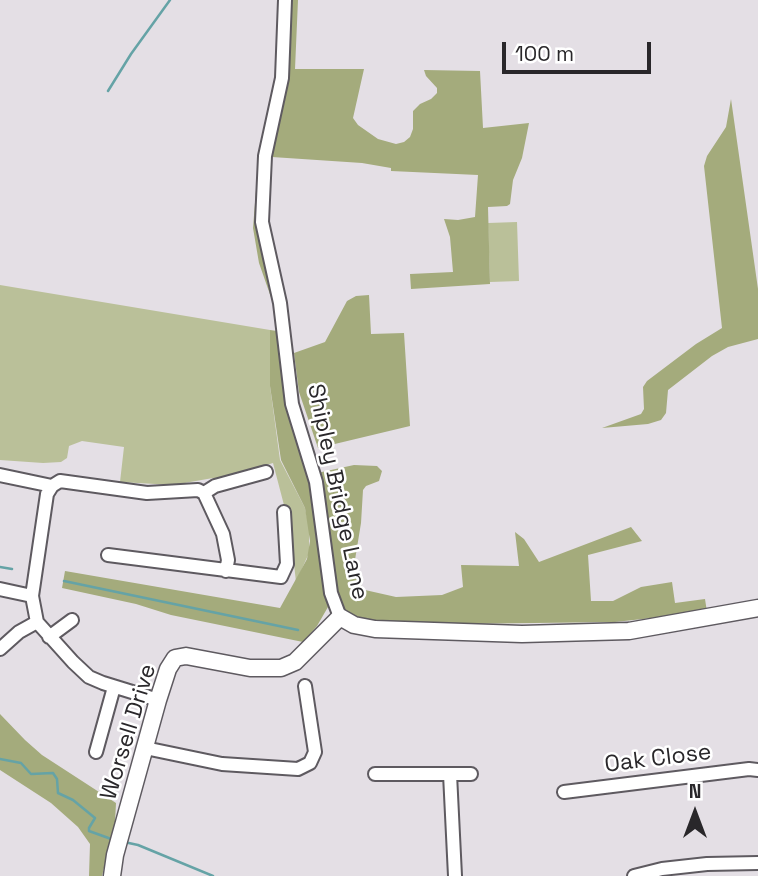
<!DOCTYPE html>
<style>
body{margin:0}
#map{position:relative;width:758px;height:876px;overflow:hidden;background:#e4dfe5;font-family:"Space Grotesk",sans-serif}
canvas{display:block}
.north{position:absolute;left:660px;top:778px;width:70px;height:70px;-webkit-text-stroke:5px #fff;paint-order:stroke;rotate:0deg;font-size:19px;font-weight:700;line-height:28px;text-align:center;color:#29272a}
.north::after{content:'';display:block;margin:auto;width:24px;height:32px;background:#29272a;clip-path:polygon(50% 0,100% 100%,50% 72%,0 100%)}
.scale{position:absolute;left:502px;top:42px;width:149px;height:32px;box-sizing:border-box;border:4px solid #29272a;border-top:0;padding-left:9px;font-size:21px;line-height:24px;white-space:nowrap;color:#29272a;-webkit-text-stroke:5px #fff;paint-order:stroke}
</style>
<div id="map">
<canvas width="758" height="876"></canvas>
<div class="north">N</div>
<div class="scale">100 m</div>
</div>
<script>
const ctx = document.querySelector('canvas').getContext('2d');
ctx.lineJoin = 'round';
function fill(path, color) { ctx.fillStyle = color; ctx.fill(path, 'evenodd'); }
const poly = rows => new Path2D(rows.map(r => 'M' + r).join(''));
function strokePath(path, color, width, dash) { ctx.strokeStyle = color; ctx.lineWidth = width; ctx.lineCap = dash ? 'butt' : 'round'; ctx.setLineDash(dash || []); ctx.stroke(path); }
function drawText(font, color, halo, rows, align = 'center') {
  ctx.font = font + ' "Space Grotesk",sans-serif'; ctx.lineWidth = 5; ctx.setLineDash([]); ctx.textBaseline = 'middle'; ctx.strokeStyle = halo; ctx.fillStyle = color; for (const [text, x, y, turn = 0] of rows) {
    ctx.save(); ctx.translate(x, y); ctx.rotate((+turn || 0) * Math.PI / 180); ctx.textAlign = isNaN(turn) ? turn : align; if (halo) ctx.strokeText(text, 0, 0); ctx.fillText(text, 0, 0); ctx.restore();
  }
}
const green = poly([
 [517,222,519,281,490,282,488,223],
 [0,285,270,330,270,386,280,460,305,508,309,527,309,553,296,582,290,528,273,463,218,480,213,478,173,485,120,482,124,447,82,441,69,446,67,458,61,462,43,463,0,460]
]);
const forest = poly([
 [287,0,298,0,295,69,364,69,353,118,358,125,378,139,396,144,404,142,410,137,413,129,413,111,420,104,431,99,437,93,437,88,426,76,424,70,480,71,483,128,529,123,522,158,513,180,510,204,507,206,488,207,490,284,411,289,410,274,453,272,450,237,444,219,458,220,475,217,478,175,391,171,391,168,362,163,272,157,284,87],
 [731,99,758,289,758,339,728,347,712,356,668,390,666,413,661,420,648,424,602,428,641,414,644,409,643,387,647,381,696,344,722,328,704,166,707,156,726,127],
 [256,190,258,220,275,298,274,306,259,263,253,228],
 [369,295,371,334,404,333,410,426,318,448,299,392,294,353,325,342,347,301,356,296],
 [270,330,277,331,285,389,308,475,354,465,377,466,382,471,379,481,366,486,363,490,361,523,354,566,356,579,365,590,396,597,442,595,463,587,461,565,519,566,515,532,524,539,539,562,631,527,642,541,588,555,591,601,613,601,641,587,672,582,675,603,705,599,707,612,615,622,373,625,358,619,339,605,328,607,317,626,303,642,171,615,136,604,62,588,65,571,280,608,307,559,310,541,305,508,281,460,270,386],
 [0,714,25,740,42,755,116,803,115,822,102,876,89,876,90,844,78,827,51,803,0,770]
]);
const stream = poly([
 [108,91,131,54,170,0],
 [0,567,12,569],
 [64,581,298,630],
 [0,759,21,763,31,774,53,773,57,779,58,793,73,800,95,818,89,828,89,831,114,840],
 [124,842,138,845,213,876]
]);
const street = poly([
 [285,0,282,78,265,156,262,222,280,303,292,404,316,482,331,593,340,617],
 [0,475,52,486],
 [52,486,47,494,32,596,37,622,73,662,89,677,103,683,158,700],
 [52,486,60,481,147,493,198,490,204,493,215,486,266,472],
 [204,493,223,534,228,560,226,571],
 [108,555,281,577,287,564,284,512],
 [0,589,32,596],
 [49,637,72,620],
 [0,649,19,632,37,622],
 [145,748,222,764,298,769,310,763,315,752,305,686],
 [96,752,114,687],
 [375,774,471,774],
 [450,774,455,876],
 [564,792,749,769,758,770],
 [634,876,662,869,707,864,758,863]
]);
const secondary = poly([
 [112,876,115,855,158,700,168,669,175,658,186,656,250,668,281,668,295,662,340,617,354,625,375,629,522,634,629,631,758,608]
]);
const streetNames = [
 ["Shipley Bridge Lane",337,492,78],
 ["Worsell Drive",129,732,-73],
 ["Oak Close",658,759,-7]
];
fill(green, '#bac099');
fill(forest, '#a4ab7c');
strokePath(stream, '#65a3a6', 2.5);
strokePath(street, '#5e5a60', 16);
strokePath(secondary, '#5e5a60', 19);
strokePath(street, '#fff', 12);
strokePath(secondary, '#fff', 16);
drawText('23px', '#29272a', '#fff', streetNames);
</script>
